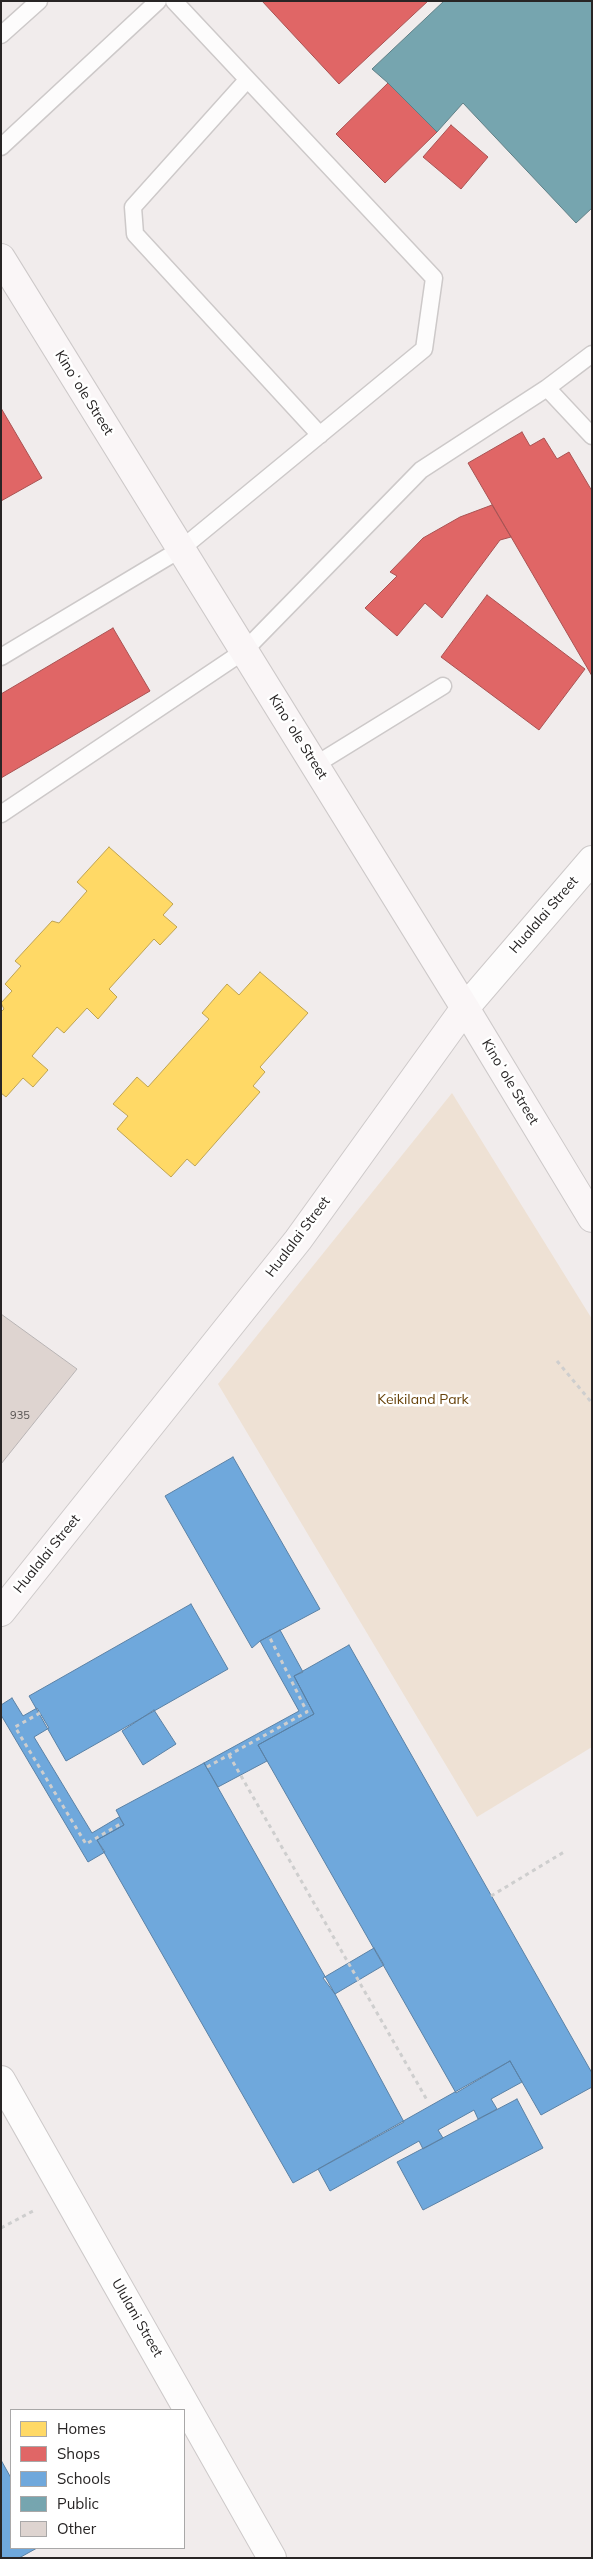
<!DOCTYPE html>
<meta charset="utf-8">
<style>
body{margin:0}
#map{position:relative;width:593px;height:2559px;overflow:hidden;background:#f1ecec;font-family:Mulish,sans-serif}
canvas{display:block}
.frame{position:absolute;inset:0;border:2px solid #282525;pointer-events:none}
.legend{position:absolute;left:10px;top:2409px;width:175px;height:140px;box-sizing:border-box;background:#fff;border:1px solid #a9a8a8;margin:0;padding:6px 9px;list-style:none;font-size:15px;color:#282525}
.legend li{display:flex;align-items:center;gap:10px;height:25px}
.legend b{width:25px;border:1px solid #a9a8a8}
</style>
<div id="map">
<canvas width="593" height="2559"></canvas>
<div class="frame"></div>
<ul class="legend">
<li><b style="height:14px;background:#ffd966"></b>Homes</li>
<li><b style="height:14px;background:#e06666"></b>Shops</li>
<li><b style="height:14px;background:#6fa8dc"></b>Schools</li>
<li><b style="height:14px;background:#76a5af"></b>Public</li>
<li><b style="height:14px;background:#ded4d0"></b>Other</li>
</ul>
</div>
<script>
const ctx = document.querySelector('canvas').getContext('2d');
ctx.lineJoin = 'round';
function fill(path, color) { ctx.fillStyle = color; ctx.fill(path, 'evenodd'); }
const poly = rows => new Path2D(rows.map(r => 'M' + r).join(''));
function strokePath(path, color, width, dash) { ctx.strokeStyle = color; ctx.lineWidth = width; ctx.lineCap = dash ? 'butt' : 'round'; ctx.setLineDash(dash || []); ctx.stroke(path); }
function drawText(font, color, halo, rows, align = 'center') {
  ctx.font = font + ' Mulish,sans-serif'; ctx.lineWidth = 5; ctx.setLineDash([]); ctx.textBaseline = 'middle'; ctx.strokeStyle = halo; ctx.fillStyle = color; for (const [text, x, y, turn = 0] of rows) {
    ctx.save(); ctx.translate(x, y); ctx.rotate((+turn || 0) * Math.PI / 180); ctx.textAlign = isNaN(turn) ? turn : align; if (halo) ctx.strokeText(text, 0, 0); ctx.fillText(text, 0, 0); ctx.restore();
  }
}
const green = poly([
 [452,1093,592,1319,592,1747,477,1817,218,1384]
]);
const homes = poly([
 [109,847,173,904,163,915,177,927,160,945,154,939,109,989,117,997,98,1019,87,1008,64,1033,57,1027,32,1056,48,1070,33,1087,23,1078,6,1097,1,1093,1,1012,4,1009,1,1003,12,991,5,984,21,966,15,961,52,921,59,923,87,891,77,882,109,847],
 [260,972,308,1013,260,1067,265,1072,253,1086,260,1092,195,1166,187,1159,171,1177,117,1129,128,1116,113,1104,137,1077,148,1087,209,1019,202,1013,227,984,239,995,260,972]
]);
const shops = poly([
 [262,1,428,1,339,84,262,1],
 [388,83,437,132,385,183,336,134,388,83],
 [451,125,488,157,461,189,423,157,451,125],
 [1,408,42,478,1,501,1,408],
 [522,432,530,446,544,438,557,459,569,452,592,491,592,676,468,463,522,432],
 [492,505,511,537,500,540,442,618,425,603,397,636,365,608,397,576,390,572,423,538,460,517,492,505],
 [487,595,585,669,539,730,441,657,487,595],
 [113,628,150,691,1,778,1,694,113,628]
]);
const schools = poly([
 [233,1457,320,1609,260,1641,252,1648,165,1496,233,1457],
 [191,1604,228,1669,66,1761,29,1696,191,1604],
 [280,1630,303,1672,294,1676,314,1714,258,1745,267,1761,218,1787,204,1763,299,1711,260,1641,280,1630],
 [349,1645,592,2073,592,2087,541,2115,510,2061,456,2093,258,1745,314,1714,294,1676,349,1645],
 [12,1698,23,1716,37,1708,49,1728,34,1737,92,1833,119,1817,124,1825,97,1840,105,1852,88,1862,1,1715,1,1705,12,1698],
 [154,1710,176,1744,143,1765,122,1731,154,1710],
 [204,1763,335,1994,404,2122,293,2183,97,1840,124,1825,116,1810,204,1763],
 [374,1948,384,1965,335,1994,323,1978,374,1948],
 [510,2061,522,2082,491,2099,497,2109,478,2119,474,2110,438,2130,443,2138,423,2149,419,2141,330,2191,318,2169,510,2061],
 [517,2099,543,2148,423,2210,397,2162,517,2099],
 [1,2460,11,2478,11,2548,37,2548,19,2558,1,2558,1,2460]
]);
const public = poly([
 [444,1,592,1,592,208,576,223,463,103,437,132,388,83,372,69,444,1]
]);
const building = poly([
 [1,1314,77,1369,1,1464,1,1314]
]);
const path = poly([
 [557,1361,592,1403],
 [40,1713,15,1727,86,1844,122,1823],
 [229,1755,427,2100],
 [207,1767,307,1712,269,1636],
 [491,1896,564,1852],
 [1,2228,35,2210]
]);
const lane = poly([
 [1,35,39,1],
 [247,80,133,207,135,234,320,435],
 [1,147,158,1],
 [547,388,592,354],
 [1,657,181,549,424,349,434,278,174,1],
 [315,765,443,686],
 [1,814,244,651,421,470,547,388,592,436]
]);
const street = poly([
 [465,1008,592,860],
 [1,2080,272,2558]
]);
const secondary = poly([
 [1,258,465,1008,592,1218],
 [1,1612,298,1240,465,1008]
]);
const numberNames = [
 ["935",20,1416]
];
const streetNames = [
 ["Kinoʻole Street",84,393,58],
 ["Kinoʻole Street",298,737,58],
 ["Hualalai Street",544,915,-49],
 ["Kinoʻole Street",510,1082,59],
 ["Hualalai Street",298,1237,-53],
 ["Hualalai Street",47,1554,-51],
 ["Ululani Street",137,2318,60]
];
const parkNames = [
 ["Keikiland Park",423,1400]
];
fill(green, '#eee1d4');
fill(homes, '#ffd966');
strokePath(homes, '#bea352', 1);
fill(shops, '#e06666');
strokePath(shops, '#a95252', 1);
fill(schools, '#6fa8dc');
strokePath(schools, '#5a81a5', 1);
fill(public, '#76a5af');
strokePath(public, '#5f7f86', 1);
fill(building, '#ded4d0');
strokePath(building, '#b8b4b4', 1);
strokePath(lane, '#cdc9c9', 19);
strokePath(street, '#cdc9c9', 30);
strokePath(secondary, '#cdc9c9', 30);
strokePath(path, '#cecece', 3, [4, 4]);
strokePath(lane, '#fdfcfc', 16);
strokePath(street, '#fdfcfc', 28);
strokePath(secondary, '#faf6f7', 28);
drawText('11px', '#565251', null, numberNames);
drawText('14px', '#282525', '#fff', streetNames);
drawText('14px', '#68430b', '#fff', parkNames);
</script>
